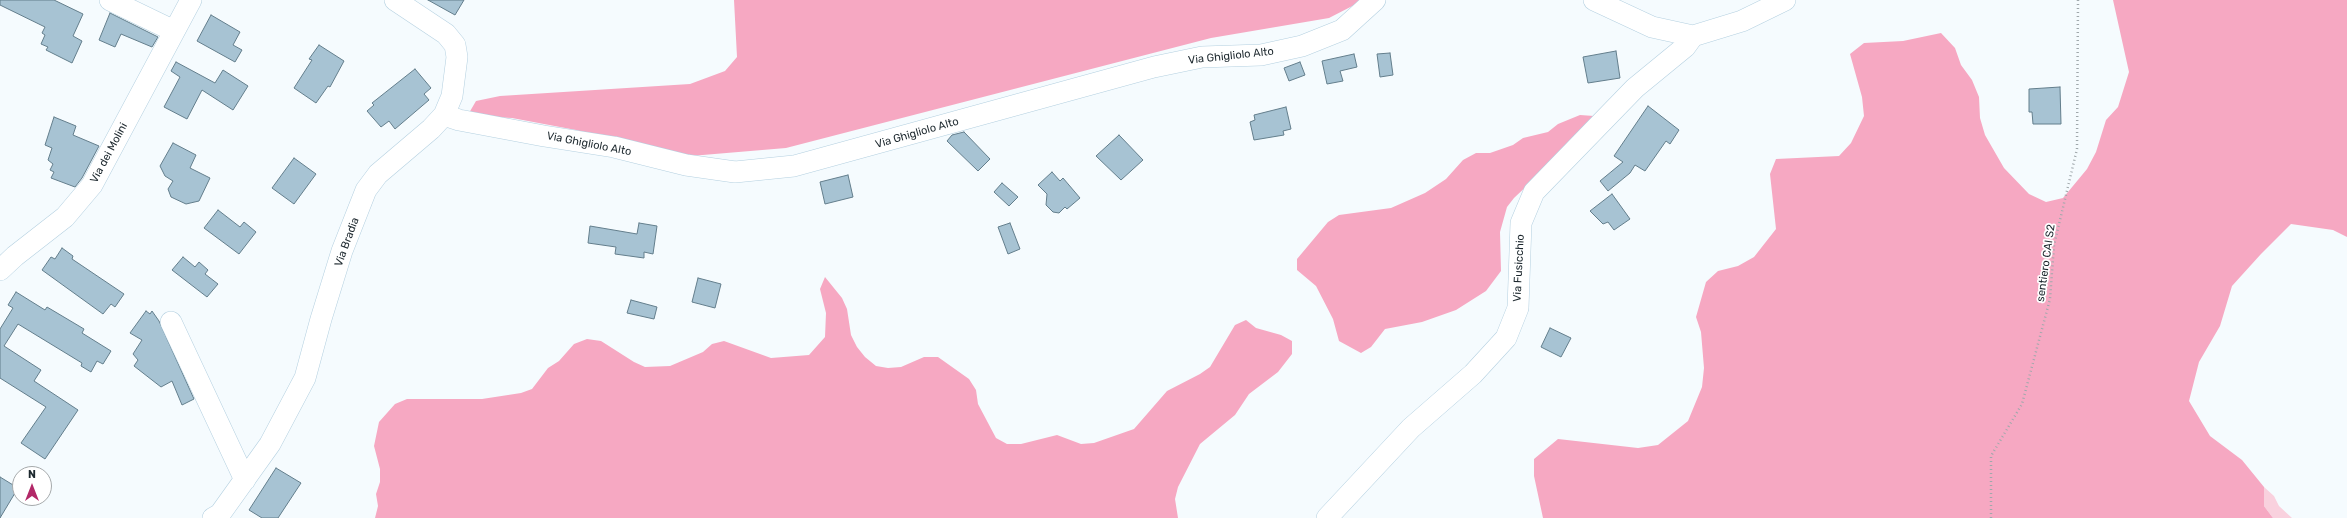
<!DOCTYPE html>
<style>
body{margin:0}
#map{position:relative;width:2347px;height:518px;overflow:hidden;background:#f5fbfe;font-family:Rubik,sans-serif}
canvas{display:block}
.north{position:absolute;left:12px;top:466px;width:40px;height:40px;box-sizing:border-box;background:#fff;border:1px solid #a5a9ab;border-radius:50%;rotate:0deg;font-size:11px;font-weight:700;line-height:16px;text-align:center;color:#1d282e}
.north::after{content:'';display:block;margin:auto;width:14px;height:18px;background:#b22868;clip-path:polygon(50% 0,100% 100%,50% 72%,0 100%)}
</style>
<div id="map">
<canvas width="2347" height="518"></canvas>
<div class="north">N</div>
</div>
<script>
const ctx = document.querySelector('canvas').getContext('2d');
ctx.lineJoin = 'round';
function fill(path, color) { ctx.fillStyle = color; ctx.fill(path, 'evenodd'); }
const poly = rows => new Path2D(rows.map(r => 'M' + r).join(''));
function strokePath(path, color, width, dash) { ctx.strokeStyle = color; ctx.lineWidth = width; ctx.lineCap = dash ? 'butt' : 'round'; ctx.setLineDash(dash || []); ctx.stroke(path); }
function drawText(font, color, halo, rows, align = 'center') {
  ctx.font = font + ' Rubik,sans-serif'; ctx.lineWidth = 3.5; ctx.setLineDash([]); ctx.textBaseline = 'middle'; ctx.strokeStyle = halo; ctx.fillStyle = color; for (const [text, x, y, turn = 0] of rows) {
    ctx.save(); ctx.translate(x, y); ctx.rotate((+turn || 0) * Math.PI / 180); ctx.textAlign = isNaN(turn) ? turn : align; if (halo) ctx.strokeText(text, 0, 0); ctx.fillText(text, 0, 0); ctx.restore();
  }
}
const green = poly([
 [2264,487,2274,496,2279,506,2292,518,2273,518,2264,506]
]);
const forest = poly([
 [734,0,1364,0,1329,18,1211,38,786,148,667,158,576,130,512,118,473,116,469,113,476,101,500,96,690,84,725,71,737,57],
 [2113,0,2347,0,2347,237,2333,230,2291,224,2261,254,2232,286,2220,326,2199,362,2189,401,2210,436,2242,460,2264,487,2264,506,2273,518,1543,518,1534,476,1534,459,1558,439,1638,448,1658,445,1688,421,1702,387,1704,368,1701,332,1696,317,1706,282,1718,271,1738,266,1754,257,1776,229,1770,174,1776,159,1839,156,1851,143,1864,116,1862,97,1850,54,1864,43,1903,41,1941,33,1955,48,1961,65,1972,80,1979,97,1980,118,1985,135,2004,168,2029,194,2046,202,2063,198,2087,169,2096,152,2106,120,2118,107,2129,72],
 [1580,115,1594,116,1548,166,1514,198,1507,207,1500,232,1501,271,1486,291,1456,310,1422,322,1385,329,1371,347,1361,353,1339,341,1333,319,1316,286,1297,270,1297,259,1328,222,1339,215,1391,208,1425,193,1446,179,1463,160,1476,153,1490,153,1513,145,1523,138,1548,132,1558,124],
 [825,277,842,298,847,309,851,335,857,347,865,357,876,366,888,368,901,367,924,357,938,357,969,379,976,390,978,404,996,438,1007,444,1021,444,1057,435,1081,444,1094,443,1134,429,1167,391,1200,374,1210,367,1235,325,1246,320,1256,328,1281,335,1292,341,1292,354,1278,372,1249,394,1235,415,1200,444,1178,487,1175,499,1178,518,375,518,378,506,376,494,380,482,380,469,374,446,379,422,395,404,407,399,482,399,521,393,532,389,548,368,559,361,574,344,587,339,601,341,634,362,645,367,670,366,703,352,712,344,724,341,771,358,809,355,825,337,826,313,820,289]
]);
const building = poly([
 [0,0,54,0,83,14,73,36,82,41,72,63,46,50,48,47,41,44,45,35,42,33,45,27,0,5,0,0],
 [428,0,464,0,455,15,428,0],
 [110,13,158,37,152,47,121,34,115,47,99,40,110,13],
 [211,15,240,32,233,45,242,50,235,62,197,41,211,15],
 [319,45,344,61,330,87,328,86,316,103,294,88,312,60,309,59,319,45],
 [1616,51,1620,78,1588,83,1583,57,1616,51],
 [1390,53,1393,75,1380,77,1377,54,1390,53],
 [1354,54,1357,67,1340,71,1343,81,1327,84,1322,61,1354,54],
 [176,62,215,83,223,70,248,86,233,110,202,90,187,119,164,107,180,77,171,71,176,62],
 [1300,62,1305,75,1289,81,1284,68,1300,62],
 [415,69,431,88,424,94,429,100,395,129,389,121,381,127,367,111,374,105,372,103,415,69],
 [2060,87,2061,124,2033,124,2032,112,2029,112,2029,89,2060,87],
 [1648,106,1679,130,1670,144,1666,141,1645,171,1635,165,1630,173,1608,191,1600,181,1623,162,1614,156,1648,106],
 [1286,107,1291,129,1283,131,1284,135,1254,140,1250,122,1255,120,1254,115,1286,107],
 [54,117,76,126,73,135,99,146,82,178,75,187,51,178,54,172,50,170,53,164,48,160,52,148,45,145,54,117],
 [964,132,990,159,978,171,947,141,952,135,964,132],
 [1119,135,1143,160,1121,180,1096,156,1119,135],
 [173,143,196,155,190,168,210,178,199,201,186,204,171,197,168,189,173,181,165,176,160,166,173,143],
 [294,158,316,174,294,204,272,188,294,158],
 [1052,172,1060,181,1063,178,1080,198,1067,209,1065,207,1059,213,1053,212,1046,205,1047,194,1038,185,1052,172],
 [848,175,853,197,825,204,820,182,848,175],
 [1002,183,1018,197,1009,206,994,192,1002,183],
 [1612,194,1630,219,1614,230,1608,222,1603,224,1590,211,1612,194],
 [218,210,240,227,244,222,256,232,239,254,204,228,218,210],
 [639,223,657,226,653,254,644,252,644,258,615,254,616,247,588,243,590,226,637,234,639,223],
 [1010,223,1020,249,1008,254,998,227,1010,223],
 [62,248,73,256,72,259,124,294,115,307,111,304,103,314,42,270,51,257,55,259,62,248],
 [183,257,195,267,199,262,208,270,205,274,218,284,207,297,172,270,183,257],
 [698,278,721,284,715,308,692,302,698,278],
 [16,292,45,310,47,307,84,329,82,333,111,351,103,364,97,361,91,372,81,366,82,363,18,324,4,346,41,370,34,381,78,410,45,459,21,443,46,407,0,378,0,329,13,308,8,305,16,292],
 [631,300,657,307,654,319,627,313,631,300],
 [146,311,150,314,152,311,159,321,194,399,182,405,172,381,161,387,134,366,138,360,133,354,142,340,130,333,146,311],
 [1550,328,1571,338,1561,357,1541,347,1550,328],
 [276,468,301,483,278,518,262,518,249,510,276,468],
 [0,477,18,488,0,518,0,477]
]);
const path = poly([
 [1991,518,1991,456,2022,404,2050,299,2054,245,2077,149,2078,0]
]);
const minor = poly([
 [110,0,174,31],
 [1594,0,1652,27,1693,36,1742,21,1785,0],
 [444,115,459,120,544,136,614,147,686,165,735,172,794,166,1154,67,1202,57,1261,55,1302,46,1342,30,1375,0],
 [0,270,15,256,65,217,92,185,191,0],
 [171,322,245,480],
 [213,518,220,514,270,444,305,378,321,319,342,251,366,190,378,174,431,129,444,115,452,96,457,57,455,45,446,34,395,0],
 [1327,518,1411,428,1473,374,1506,338,1518,308,1521,223,1534,192,1635,88,1685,47,1693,36]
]);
const streetNames = [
 ["Via Ghigliolo Alto",1231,56,-6],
 ["Via Ghigliolo Alto",917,133,-16],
 ["Via Ghigliolo Alto",589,144,11],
 ["Via dei Molini",109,153,-62],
 ["Via Bradia",347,242,-70],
 ["sentiero CAI S2",2046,263,-82],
 ["Via Fusicchio",1519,268,-87]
];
fill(green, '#f9d1de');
fill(forest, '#f6a8c2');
fill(building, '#a7c3d3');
strokePath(building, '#637e8c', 1);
strokePath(minor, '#b4d0e0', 22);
strokePath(path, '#a0a8ac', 2.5, [1, 3]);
strokePath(minor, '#fff', 21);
drawText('11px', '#1d282e', '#fff', streetNames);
</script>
